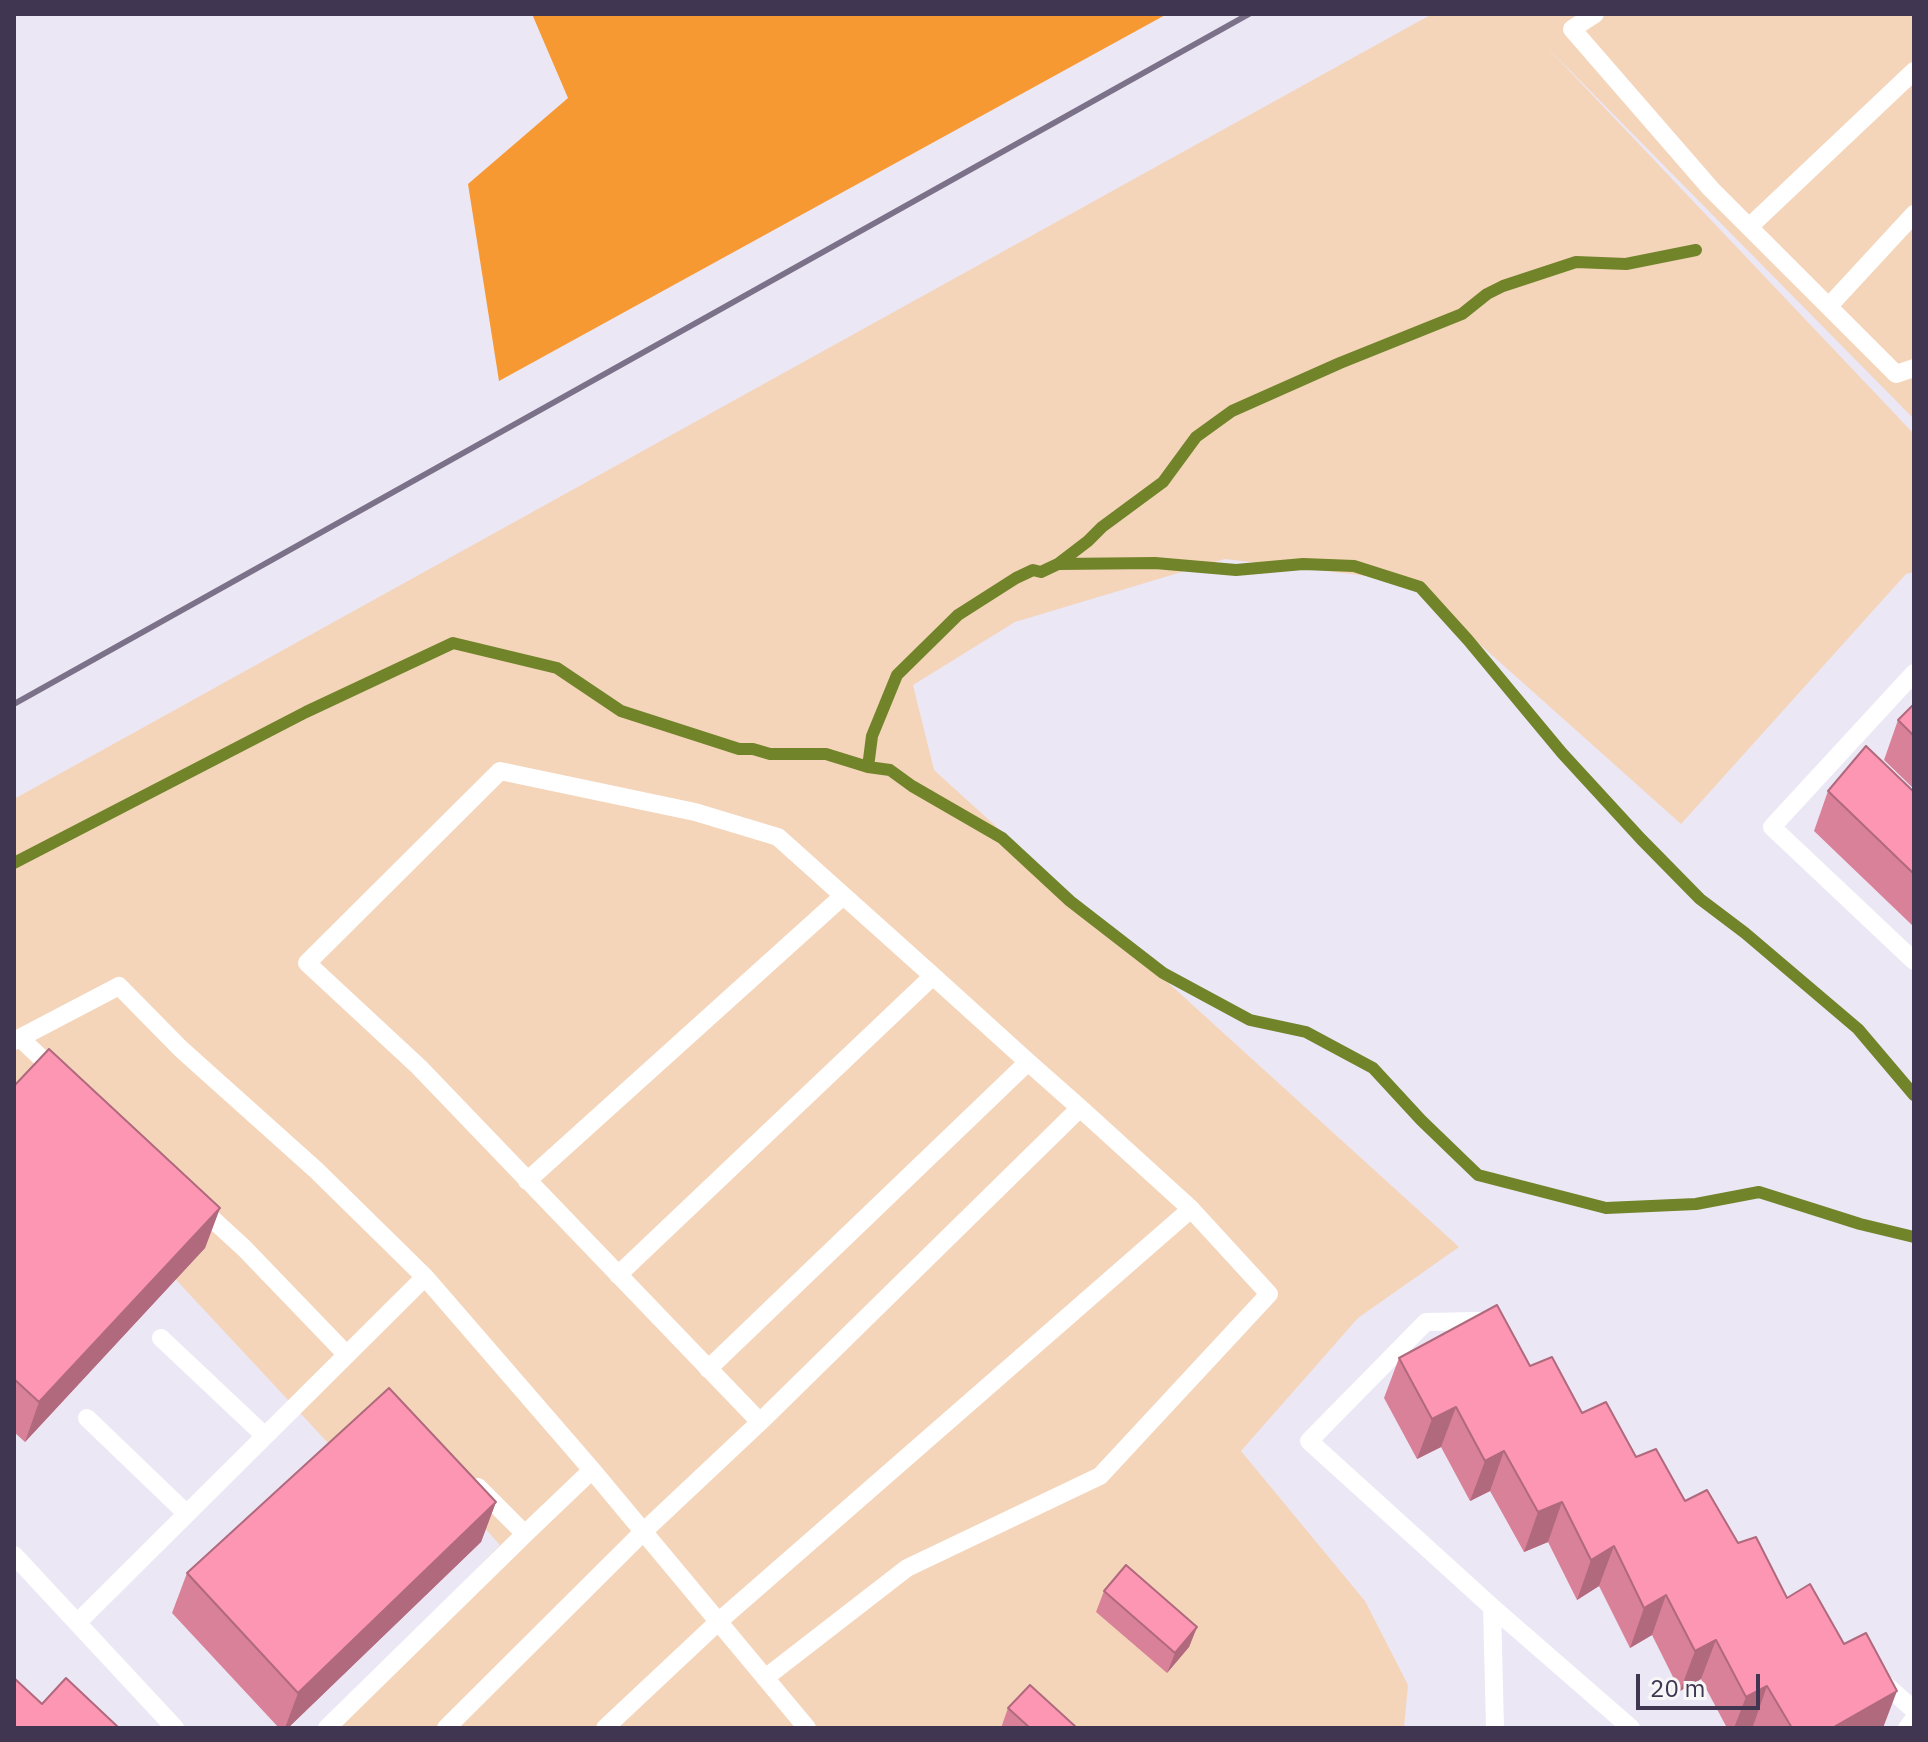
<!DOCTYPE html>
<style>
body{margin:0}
#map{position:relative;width:1928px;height:1742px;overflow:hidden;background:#ece7f5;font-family:"IBM Plex Sans",sans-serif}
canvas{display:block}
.frame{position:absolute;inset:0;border:16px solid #413651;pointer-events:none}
.scale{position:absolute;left:1636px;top:1674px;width:124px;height:36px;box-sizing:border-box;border:4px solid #413651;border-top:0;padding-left:10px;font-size:24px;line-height:28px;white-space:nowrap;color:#413651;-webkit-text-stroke:6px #f7f7f7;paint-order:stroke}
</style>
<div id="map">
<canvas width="1928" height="1742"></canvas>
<div class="frame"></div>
<div class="scale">20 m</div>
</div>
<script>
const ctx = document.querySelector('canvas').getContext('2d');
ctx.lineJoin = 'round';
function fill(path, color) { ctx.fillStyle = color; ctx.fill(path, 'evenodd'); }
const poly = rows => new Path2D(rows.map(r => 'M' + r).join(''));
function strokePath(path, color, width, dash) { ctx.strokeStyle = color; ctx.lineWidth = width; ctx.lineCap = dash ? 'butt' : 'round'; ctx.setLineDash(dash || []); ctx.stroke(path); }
const green = poly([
 [1432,14,1914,14,1914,419,1544,44,1914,434,1914,572,1906,574,1681,824,1409,581,1225,559,1015,622,913,685,934,770,1459,1247,1358,1318,1241,1451,1365,1601,1408,1685,1404,1728,322,1728,500,1545,372,1403,329,1444,166,1269,14,1266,14,799]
]);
const forest = poly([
 [532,14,1167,14,499,381,468,184,568,98]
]);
const stream = poly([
 [1058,564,1155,563,1236,570,1303,564,1354,566,1420,587,1468,640,1562,753,1641,839,1700,899,1745,933,1858,1029,1914,1095],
 [868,767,872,736,897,675,958,615,1016,578,1033,570,1041,572,1058,564,1088,541,1102,527,1163,482,1196,437,1232,411,1340,363,1462,314,1487,294,1503,286,1576,262,1626,264,1696,250],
 [14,863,306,712,453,643,557,668,621,711,739,749,753,749,770,754,826,754,868,767,890,770,912,786,1002,838,1070,901,1163,973,1250,1020,1306,1032,1373,1068,1421,1120,1478,1175,1606,1208,1696,1204,1759,1192,1860,1224,1914,1237]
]);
const service = poly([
 [1595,14,1572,29,1711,189,1896,374,1914,368],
 [1749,227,1914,71],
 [1829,306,1914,214],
 [1914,673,1772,827,1914,961],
 [20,1038,59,1075],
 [14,1041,119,986,181,1049,316,1170,425,1277,78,1622],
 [527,1181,843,896],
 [197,1205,244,1248,347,1355],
 [618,1275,933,976],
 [425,1277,592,1470,807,1728],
 [1486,1328,1478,1321,1426,1322,1309,1441,1492,1607,1495,1728],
 [161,1338,265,1436],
 [708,1369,1028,1062],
 [87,1418,187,1514],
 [478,1487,525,1534,592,1470],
 [14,1555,175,1728],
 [1492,1607,1631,1728],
 [765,1678,907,1568,1100,1476,1269,1294,1191,1209],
 [1878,1678,1914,1710],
 [327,1728,525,1534],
 [446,1728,643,1532,760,1422],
 [605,1728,718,1622,1191,1209,1080,1108,1028,1062,933,976,778,837,695,812,500,771,307,963,419,1067,760,1422,1080,1108],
 [1907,1728,1914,1719]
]);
const rail = poly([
 [14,704,1249,14]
]);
const wall = poly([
 [1914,704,1914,789,1884,760,1898,720],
 [1828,791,1914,792,1914,927,1814,831],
 [14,1086,220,1208,205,1248,25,1442,14,1432],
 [1399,1358,1530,1366,1582,1413,1636,1457,1685,1501,1738,1543,1787,1598,1883,1728,1754,1728,1753,1726,1749,1728,1727,1728,1701,1679,1680,1691,1652,1635,1630,1648,1599,1586,1577,1600,1548,1542,1524,1552,1490,1491,1470,1501,1441,1447,1417,1459,1384,1398],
 [496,1502,481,1542,288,1728,279,1728,172,1613,187,1573],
 [1104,1591,1197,1627,1189,1647,1167,1673,1096,1612],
 [1008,1708,1077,1728,1001,1728]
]);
const shadedWall = poly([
 [220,1208,205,1248,25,1442,39,1402],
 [1456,1407,1441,1447,1417,1459,1432,1419],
 [1504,1451,1490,1491,1470,1501,1485,1461],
 [496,1502,481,1542,288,1728,285,1728,298,1693],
 [1562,1502,1548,1542,1524,1552,1538,1512],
 [1614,1546,1599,1586,1577,1600,1591,1560],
 [1666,1595,1652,1635,1630,1648,1644,1608],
 [1197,1627,1189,1647,1167,1673,1175,1653],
 [1716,1640,1701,1679,1680,1691,1695,1651],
 [1767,1686,1753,1726,1749,1728,1734,1728,1746,1697],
 [1897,1691,1883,1728,1832,1728]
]);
const building = poly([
 [1914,704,1914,736,1898,720,1914,704],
 [1866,746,1914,792,1914,874,1828,791,1866,746],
 [49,1049,220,1208,39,1402,14,1379,14,1086,49,1049],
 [1497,1305,1530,1366,1552,1357,1582,1413,1606,1402,1636,1457,1656,1449,1685,1501,1707,1490,1738,1543,1756,1537,1787,1598,1810,1584,1844,1644,1866,1633,1897,1691,1832,1728,1792,1728,1767,1686,1746,1697,1716,1640,1695,1651,1666,1595,1644,1608,1614,1546,1591,1560,1562,1502,1538,1512,1504,1451,1485,1461,1456,1407,1432,1419,1399,1358,1497,1305],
 [389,1388,496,1502,298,1693,187,1573,389,1388],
 [1126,1565,1197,1627,1175,1653,1104,1591,1126,1565],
 [14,1678,42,1704,66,1678,119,1728,14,1728,14,1678],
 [1030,1685,1077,1728,1030,1728,1008,1708,1030,1685]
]);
fill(green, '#f4d5ba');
fill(forest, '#f79933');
strokePath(stream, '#71842a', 12);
strokePath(service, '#fff', 18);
strokePath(rail, '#7b7289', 6);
fill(wall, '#d98199');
fill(shadedWall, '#b0697d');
fill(building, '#fc96b2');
strokePath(building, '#b0697d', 2);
</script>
